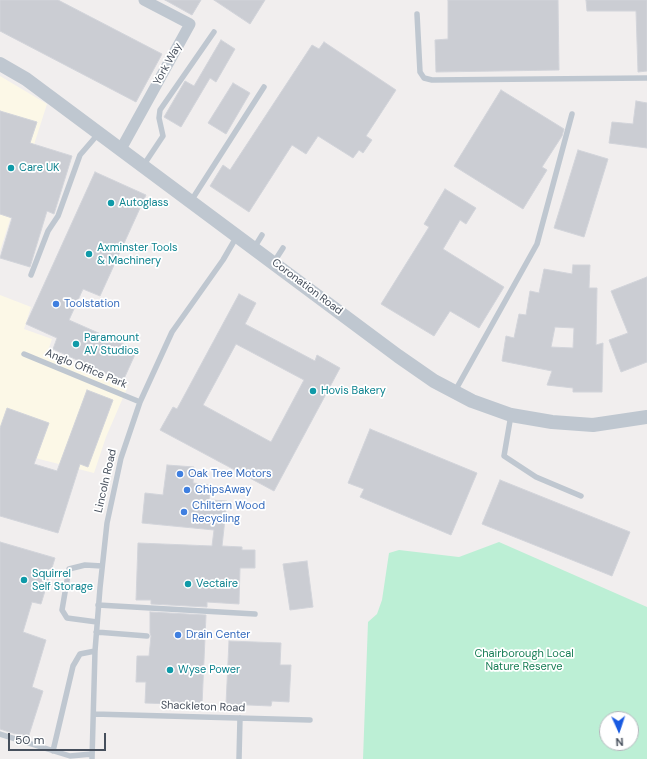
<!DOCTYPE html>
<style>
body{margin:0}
#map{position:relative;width:647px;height:759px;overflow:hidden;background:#f1eeee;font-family:"DM Sans",sans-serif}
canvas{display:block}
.north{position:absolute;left:599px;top:711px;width:40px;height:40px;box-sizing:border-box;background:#fff;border:1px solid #b5b9be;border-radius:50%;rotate:177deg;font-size:11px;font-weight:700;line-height:16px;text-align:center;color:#464f5c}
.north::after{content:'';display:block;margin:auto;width:14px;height:18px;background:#185ae1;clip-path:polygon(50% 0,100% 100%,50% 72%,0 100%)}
.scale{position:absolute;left:8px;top:733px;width:98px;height:18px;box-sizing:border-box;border:2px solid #464f5c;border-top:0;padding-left:5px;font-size:12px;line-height:14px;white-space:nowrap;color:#464f5c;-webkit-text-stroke:3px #fff;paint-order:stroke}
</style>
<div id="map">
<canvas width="647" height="759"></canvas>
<div class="north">N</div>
<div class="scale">50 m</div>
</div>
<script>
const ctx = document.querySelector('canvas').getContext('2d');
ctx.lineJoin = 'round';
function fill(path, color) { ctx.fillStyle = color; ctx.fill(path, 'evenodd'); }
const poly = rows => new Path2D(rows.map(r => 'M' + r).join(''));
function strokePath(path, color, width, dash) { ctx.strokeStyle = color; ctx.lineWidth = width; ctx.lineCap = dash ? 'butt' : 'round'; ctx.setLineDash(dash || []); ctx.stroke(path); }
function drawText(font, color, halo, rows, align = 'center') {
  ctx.font = font + ' "DM Sans",sans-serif'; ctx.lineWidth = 3.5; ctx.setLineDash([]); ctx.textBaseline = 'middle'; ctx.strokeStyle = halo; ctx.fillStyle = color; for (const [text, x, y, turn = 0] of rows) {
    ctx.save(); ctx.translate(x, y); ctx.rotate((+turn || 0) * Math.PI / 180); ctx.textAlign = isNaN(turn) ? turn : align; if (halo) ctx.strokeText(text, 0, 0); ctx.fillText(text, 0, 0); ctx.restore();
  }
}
const commercial = poly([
 [0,76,47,104,0,251],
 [0,295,31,307,24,329,52,339,48,351,128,386,106,437,94,473,0,449]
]);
const green = poly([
 [499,542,647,607,647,759,363,759,368,622,377,614,382,600,389,553,399,550,459,557],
 [607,719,631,719,631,743,607,743]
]);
const building = poly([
 [0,0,58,0,162,54,136,102,0,31,0,0],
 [165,0,201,0,192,15,165,0],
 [214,0,265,0,250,24,214,0],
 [448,0,558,0,559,70,436,72,435,40,448,39,448,0],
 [586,0,647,0,647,71,638,72,636,11,587,11,586,0],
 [221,40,235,49,216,82,210,78,181,127,164,117,185,81,194,86,221,40],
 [324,42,396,90,366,136,372,140,363,153,359,150,353,158,318,136,306,154,292,145,249,212,210,186,223,165,230,170,312,45,319,49,324,42],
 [233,83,250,93,226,134,208,123,233,83],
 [501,90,564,129,562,136,542,167,547,170,523,209,454,166,501,90],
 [636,101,647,103,647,148,609,143,612,122,633,124,636,101],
 [0,111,37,122,30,143,72,156,54,214,47,211,30,267,0,258,12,218,0,214,0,111],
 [578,150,608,159,584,237,554,228,578,150],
 [95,172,146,195,100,296,83,289,69,320,137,350,123,381,53,349,57,338,26,324,95,172],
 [445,189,476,208,466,224,460,220,443,249,504,287,479,328,450,311,434,336,381,304,429,227,424,224,445,189],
 [573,265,590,265,589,288,597,288,596,345,603,343,602,392,573,392,573,388,547,385,552,371,502,361,506,336,514,338,519,314,526,315,530,291,539,293,544,269,572,274,573,265],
 [555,327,574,328,573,348,551,347,555,327],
 [647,277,647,362,621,372,609,340,628,333,611,291,647,277],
 [239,294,256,303,245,324,315,361,317,355,340,368,274,491,160,430,173,407,177,409,239,294],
 [236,344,304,380,271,442,203,405,236,344],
 [87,390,113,400,88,467,80,464,58,533,0,516,0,428,7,408,49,423,34,464,57,471,87,390],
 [370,429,477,473,451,535,360,497,364,489,348,483,370,429],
 [167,465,194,467,193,483,211,485,209,500,227,501,222,546,242,547,242,550,255,550,255,568,240,568,239,604,207,602,207,607,151,604,151,600,136,600,138,543,212,546,214,530,142,523,145,493,163,495,167,465],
 [500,480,630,532,612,576,482,524,500,480],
 [0,542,55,558,41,604,32,602,23,632,46,640,32,687,43,691,28,738,0,729,0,542],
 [307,561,313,607,290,610,283,564,307,561],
 [150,612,206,615,202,705,145,703,146,682,136,682,137,656,149,656,151,636,150,633,150,612],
 [229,641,281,643,280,665,291,665,289,702,272,701,271,706,226,704,229,641]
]);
const service = poly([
 [417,14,420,72,424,78,432,80,647,78],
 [143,166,163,136,159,118,160,110,214,32],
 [191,201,264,87],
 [254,248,262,235],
 [274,262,283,248],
 [31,275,48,231,58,216,80,155,99,133],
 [24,354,140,402],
 [455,391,537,244,572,114],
 [511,415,504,456,536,477,581,496],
 [98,605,255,614],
 [97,622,67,618,62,610,69,569,85,565,102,566],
 [96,632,147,636],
 [94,714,310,720],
 [0,734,70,756,92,754],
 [53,751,73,666,80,654,95,651],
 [92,759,95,651,100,588,107,523,121,458,140,402,172,332,223,260,237,236],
 [239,759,240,718]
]);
const minor = poly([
 [121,149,190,24,144,0]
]);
const tertiary = poly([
 [0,64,26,79,398,356,434,381,472,401,511,415,552,422,593,425,647,417]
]);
const markers = [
 [11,168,4,"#0f9aa8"],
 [111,203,4,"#0f9aa8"],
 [89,254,4,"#0f9aa8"],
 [56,304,4,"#3f7fe0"],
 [76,344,4,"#0f9aa8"],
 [313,391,4,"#0f9aa8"],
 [180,474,4,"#3f7fe0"],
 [187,490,4,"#3f7fe0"],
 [184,512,4,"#3f7fe0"],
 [24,580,4,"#0f9aa8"],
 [188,584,4,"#0f9aa8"],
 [178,635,4,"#3f7fe0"],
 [170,670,4,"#0f9aa8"]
];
const streetNames = [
 ["York Way",168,64,-61],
 ["Coronation Road",307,287,37],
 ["Anglo Office Park",86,369,22],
 ["Lincoln Road",106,481,-77],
 ["Shackleton Road",203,707,2]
];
const cultureNames = [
 ["Care UK",19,168],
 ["Autoglass",119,203],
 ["Axminster Tools",97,248],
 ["& Machinery",97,261],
 ["Paramount",84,338],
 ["AV Studios",84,351],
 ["Hovis Bakery",321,391],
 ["Squirrel",32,574],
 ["Self Storage",32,587],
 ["Vectaire",196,584],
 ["Wyse Power",178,670]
];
const shopNames = [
 ["Toolstation",64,304],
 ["Oak Tree Motors",188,474],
 ["ChipsAway",195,490],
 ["Chiltern Wood",192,506],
 ["Recycling",192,519],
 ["Drain Center",186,635]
];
const parkNames = [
 ["Chairborough Local",524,654],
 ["Nature Reserve",524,667]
];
fill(commercial, '#fcf8e7');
fill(green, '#bcefd5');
fill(building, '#cbcdd3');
strokePath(building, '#d2d4da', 1);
strokePath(service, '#bfc7d0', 5.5);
strokePath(minor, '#bfc7d0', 11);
strokePath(tertiary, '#bfc7d0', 14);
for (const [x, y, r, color] of markers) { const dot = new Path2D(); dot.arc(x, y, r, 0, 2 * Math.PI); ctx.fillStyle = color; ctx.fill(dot); strokePath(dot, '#fff', 1.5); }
drawText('11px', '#464f5c', '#fff', streetNames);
drawText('11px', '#0d838f', '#fff', cultureNames, 'left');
drawText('11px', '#366cbe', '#fff', shopNames, 'left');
drawText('11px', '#177d55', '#fff', parkNames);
</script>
